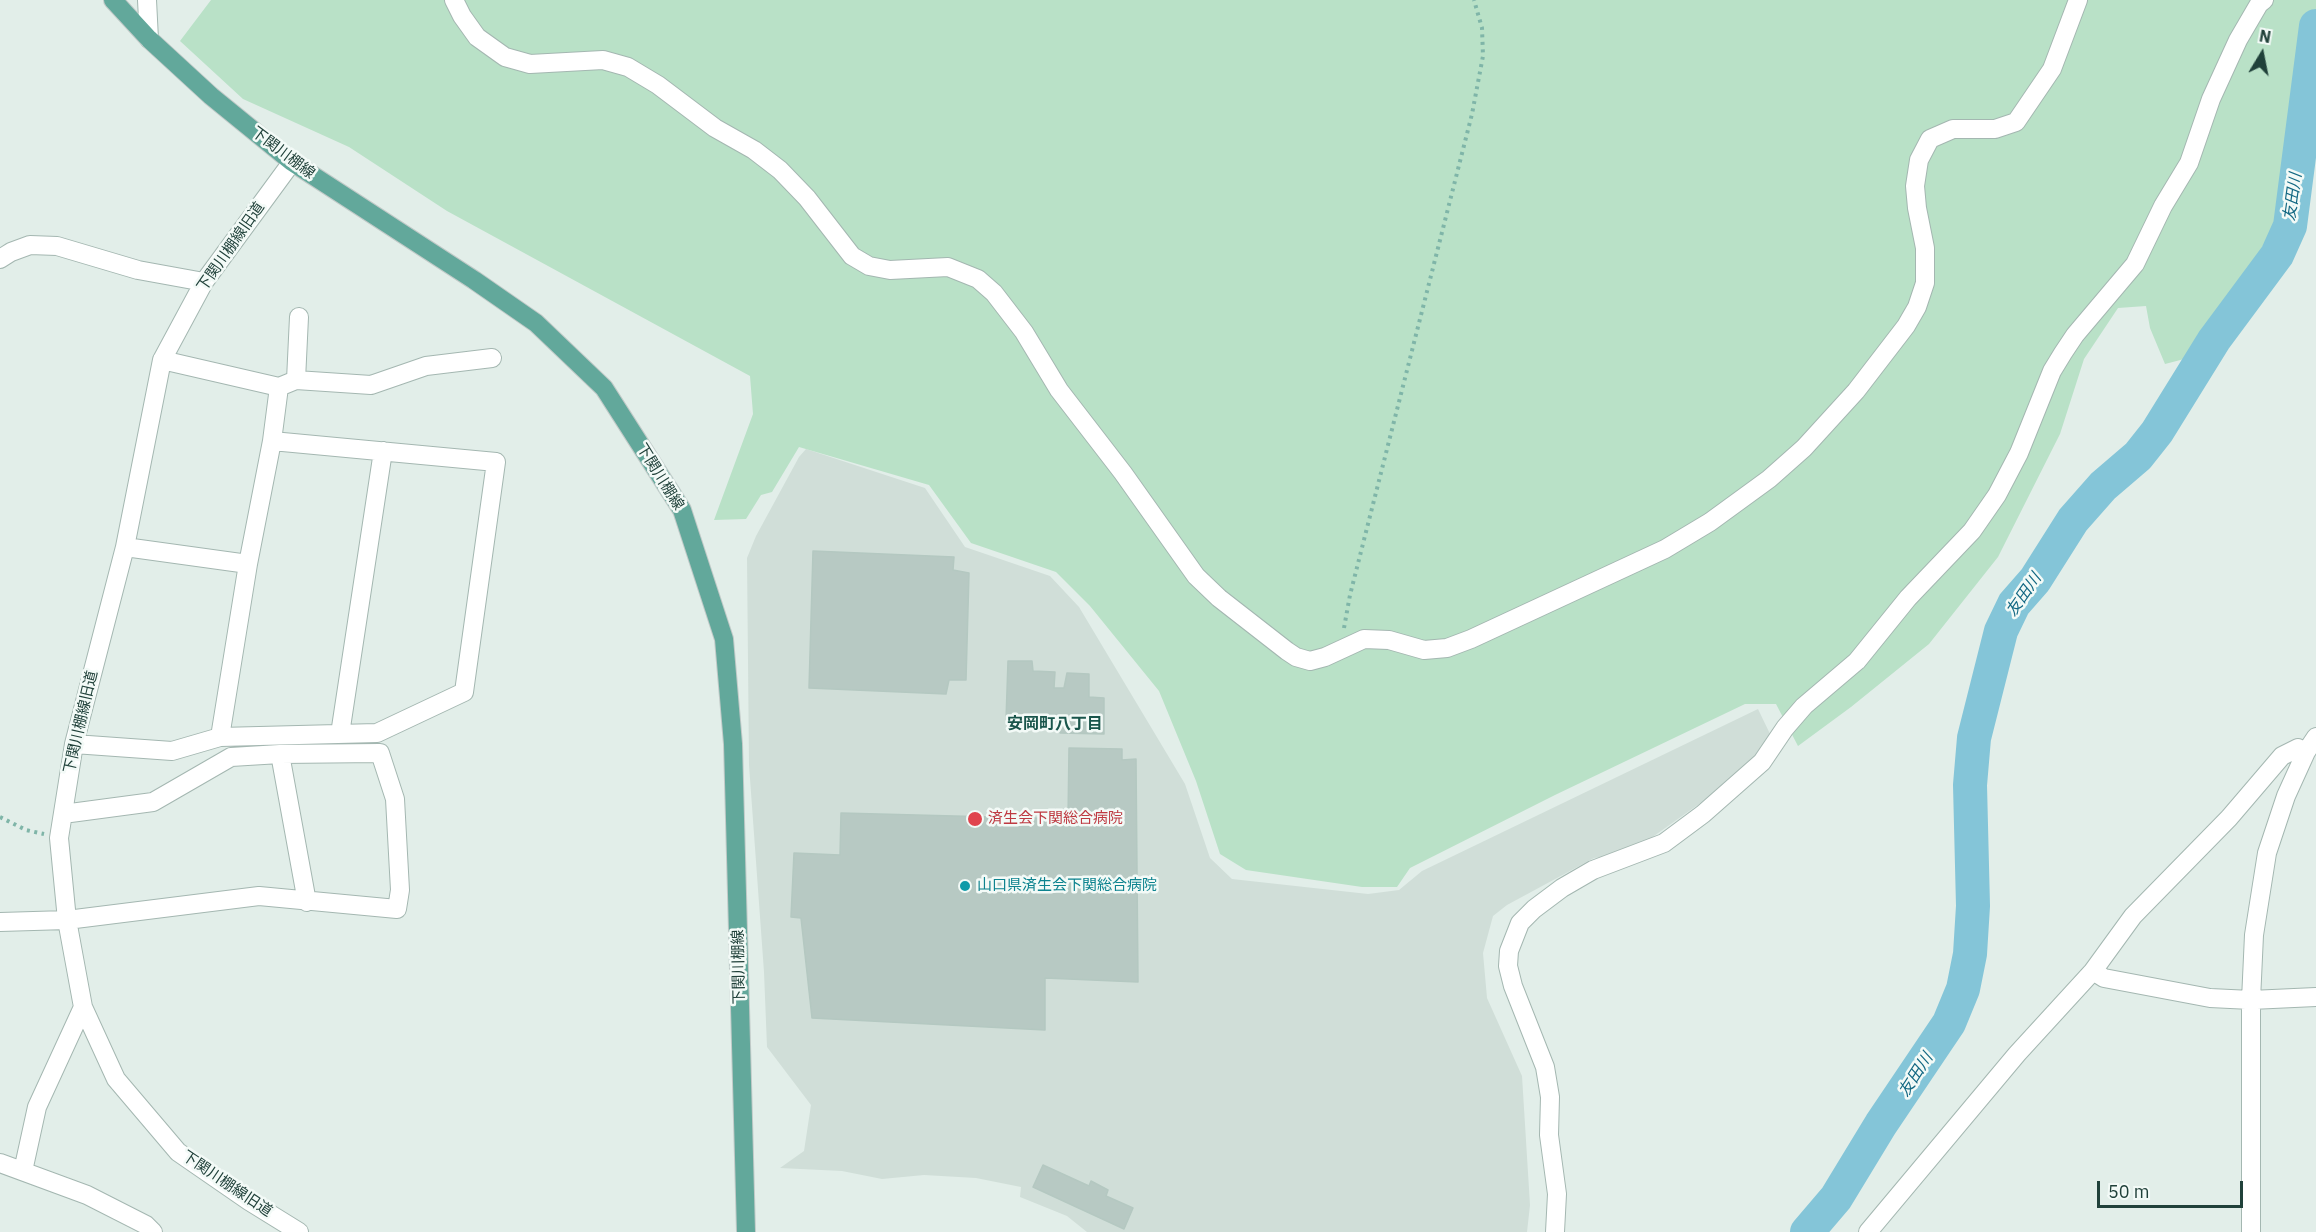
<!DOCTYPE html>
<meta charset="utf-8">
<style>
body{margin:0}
#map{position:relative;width:2316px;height:1232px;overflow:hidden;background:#e2eee9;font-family:"IBM Plex Sans",sans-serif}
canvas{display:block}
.north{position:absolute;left:2232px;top:24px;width:60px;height:60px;-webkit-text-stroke:4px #f3faf7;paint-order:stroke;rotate:10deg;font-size:16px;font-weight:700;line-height:24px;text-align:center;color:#20413a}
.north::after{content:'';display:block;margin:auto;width:21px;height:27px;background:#20413a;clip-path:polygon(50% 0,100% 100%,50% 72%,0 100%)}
.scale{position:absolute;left:2097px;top:1181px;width:146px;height:27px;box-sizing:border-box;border:3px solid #20413a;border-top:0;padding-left:8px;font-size:18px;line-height:21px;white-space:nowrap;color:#20413a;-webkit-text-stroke:4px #f3faf7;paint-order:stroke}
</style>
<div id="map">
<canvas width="2316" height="1232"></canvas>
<div class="north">N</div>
<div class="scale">50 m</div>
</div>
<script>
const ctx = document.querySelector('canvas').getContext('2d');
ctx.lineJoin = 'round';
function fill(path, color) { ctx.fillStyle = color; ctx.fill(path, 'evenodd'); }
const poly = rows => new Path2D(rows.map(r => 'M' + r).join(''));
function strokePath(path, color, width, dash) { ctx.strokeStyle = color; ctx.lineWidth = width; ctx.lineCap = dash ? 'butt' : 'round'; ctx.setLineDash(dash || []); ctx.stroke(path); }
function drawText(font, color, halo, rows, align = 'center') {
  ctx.font = font + ' "IBM Plex Sans","Noto Sans JP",sans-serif'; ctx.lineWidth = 5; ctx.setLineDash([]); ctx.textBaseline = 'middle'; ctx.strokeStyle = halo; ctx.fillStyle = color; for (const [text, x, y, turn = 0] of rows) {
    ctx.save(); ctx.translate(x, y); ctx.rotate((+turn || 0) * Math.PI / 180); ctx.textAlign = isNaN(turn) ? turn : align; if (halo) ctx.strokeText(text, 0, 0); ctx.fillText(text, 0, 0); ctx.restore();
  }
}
const built = poly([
 [806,449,925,488,965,547,1050,576,1079,607,1185,784,1210,858,1232,879,1368,894,1399,890,1422,871,1758,709,1771,736,1737,777,1630,853,1594,858,1507,905,1493,916,1483,953,1487,998,1522,1076,1530,1205,1527,1232,1087,1232,1067,1216,1020,1197,1021,1187,976,1178,924,1175,882,1179,842,1171,780,1168,804,1151,811,1105,767,1047,764,972,749,765,747,558,756,536,799,457]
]);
const green = poly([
 [211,0,2316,0,2316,87,2293,85,2292,131,2283,209,2253,264,2188,358,2165,364,2150,328,2146,306,2118,308,2084,359,2060,434,1998,557,1929,644,1851,707,1798,746,1776,704,1745,704,1555,795,1410,868,1397,887,1362,887,1246,870,1220,854,1196,781,1159,691,1090,606,1056,572,971,543,929,485,799,447,772,492,761,495,746,519,714,520,753,414,750,376,447,211,349,147,243,99,180,41]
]);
const river = poly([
 [1807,1232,1836,1198,1881,1124,1949,1023,1963,989,1970,954,1973,906,1970,785,1974,738,2001,631,2014,604,2035,580,2073,520,2103,486,2138,456,2157,432,2214,340,2277,255,2290,226,2316,26]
]);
const building = poly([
 [813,551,954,557,953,570,969,573,966,680,949,680,946,694,809,688,813,551],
 [1008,661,1032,661,1033,671,1055,672,1054,688,1064,688,1067,673,1089,674,1089,697,1104,698,1104,734,1060,733,1061,721,1006,720,1008,661],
 [1069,748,1122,749,1122,760,1136,759,1138,982,1045,978,1045,1030,812,1018,801,918,791,917,794,853,840,855,841,813,1068,819,1069,748],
 [1043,1165,1089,1186,1091,1181,1108,1190,1106,1196,1133,1208,1124,1229,1033,1187,1043,1165]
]);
const path = poly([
 [1344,628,1350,595,1472,114,1483,56,1482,28,1474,0],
 [0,817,26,830,44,834]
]);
const minor = poly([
 [147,0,149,39],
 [454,0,462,16,477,37,505,57,530,64,603,60,628,67,658,85,715,128,754,150,780,170,807,198,852,256,869,266,890,270,948,267,978,279,994,293,1024,332,1059,390,1123,473,1196,576,1219,598,1287,651,1296,657,1310,661,1325,657,1364,639,1389,640,1424,650,1447,648,1471,639,1665,549,1710,522,1769,479,1804,448,1856,391,1906,326,1917,307,1925,283,1925,248,1917,208,1915,186,1919,160,1930,139,1953,129,1995,129,2016,122,2052,69,2078,0],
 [292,162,204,282,162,360,125,547,74,744,59,838,67,920,83,1007,116,1079,178,1152,249,1201,299,1232],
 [0,259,11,252,30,245,57,246,138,270,204,282],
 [162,360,279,387,272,441],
 [296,380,299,317],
 [279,387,296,380,371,385,426,366,492,358],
 [340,734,383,451],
 [220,737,248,564],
 [74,744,172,751,220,737,377,733,464,692,496,462,272,441,248,564,125,547],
 [280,754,307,902],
 [0,922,67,920,259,896,397,909,400,890,395,799,380,753,280,754,231,757,153,802,63,814],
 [2093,971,2104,978,2210,998,2251,1000,2316,997],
 [0,1163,87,1195,146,1225,153,1232],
 [23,1171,37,1107,83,1007],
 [1555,1232,1557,1194,1549,1135,1550,1097,1545,1067,1513,986,1508,966,1509,951,1520,923,1534,909,1562,888,1593,870,1664,843,1703,814,1762,762,1785,728,1804,706,1857,661,1908,598,1972,531,1997,495,2019,453,2052,371,2063,353,2075,335,2135,264,2163,206,2189,163,2211,99,2238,40,2259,4,2264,0],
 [1868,1232,2017,1054,2093,971,2133,916,2229,818,2282,756,2298,748,2306,752],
 [2251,1232,2251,1000,2254,935,2267,853,2286,796,2306,752,2316,737]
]);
const major = poly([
 [113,0,149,39,211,96,292,162,474,280,536,323,604,388,682,510,724,639,733,744,746,1232]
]);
const markers = [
 [975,819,8,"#e0444e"],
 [965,886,6,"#0f9aa8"]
];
const streetNames = [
 ["下関川棚線",283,153,37],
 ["下関川棚線旧道",231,247,-55],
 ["下関川棚線",660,477,58],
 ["下関川棚線旧道",81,722,-77],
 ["下関川棚線",739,967,-91],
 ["下関川棚線旧道",227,1184,34]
];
const healthNames = [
 ["済生会下関総合病院",988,819]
];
const cultureNames = [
 ["山口県済生会下関総合病院",977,886]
];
const waterNames = [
 ["友田川",2293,197,-82],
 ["友田川",2024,595,-55],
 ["友田川",1916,1075,-57]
];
const neighbourhoodNames = [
 ["安岡町八丁目",1055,724]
];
fill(built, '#d0ded8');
fill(green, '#b9e1c7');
strokePath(river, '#84c5d8', 34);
fill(building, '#b7c9c3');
strokePath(building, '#b4c8c1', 1.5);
strokePath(minor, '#a4b7b1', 20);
strokePath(major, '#c1cac8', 20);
strokePath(path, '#7fb5a8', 4, [3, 4.5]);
strokePath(minor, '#fff', 18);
strokePath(major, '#62a89b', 18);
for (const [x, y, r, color] of markers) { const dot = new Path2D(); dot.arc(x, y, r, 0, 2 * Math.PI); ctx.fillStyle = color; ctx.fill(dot); strokePath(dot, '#f3faf7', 2); }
drawText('15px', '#20413a', '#f3faf7', streetNames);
drawText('15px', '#be3a42', '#f3faf7', healthNames, 'left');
drawText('15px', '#0d838f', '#f3faf7', cultureNames, 'left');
drawText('italic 16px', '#136883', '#f3faf7', waterNames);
drawText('bold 16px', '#19554b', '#f3faf7', neighbourhoodNames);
</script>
